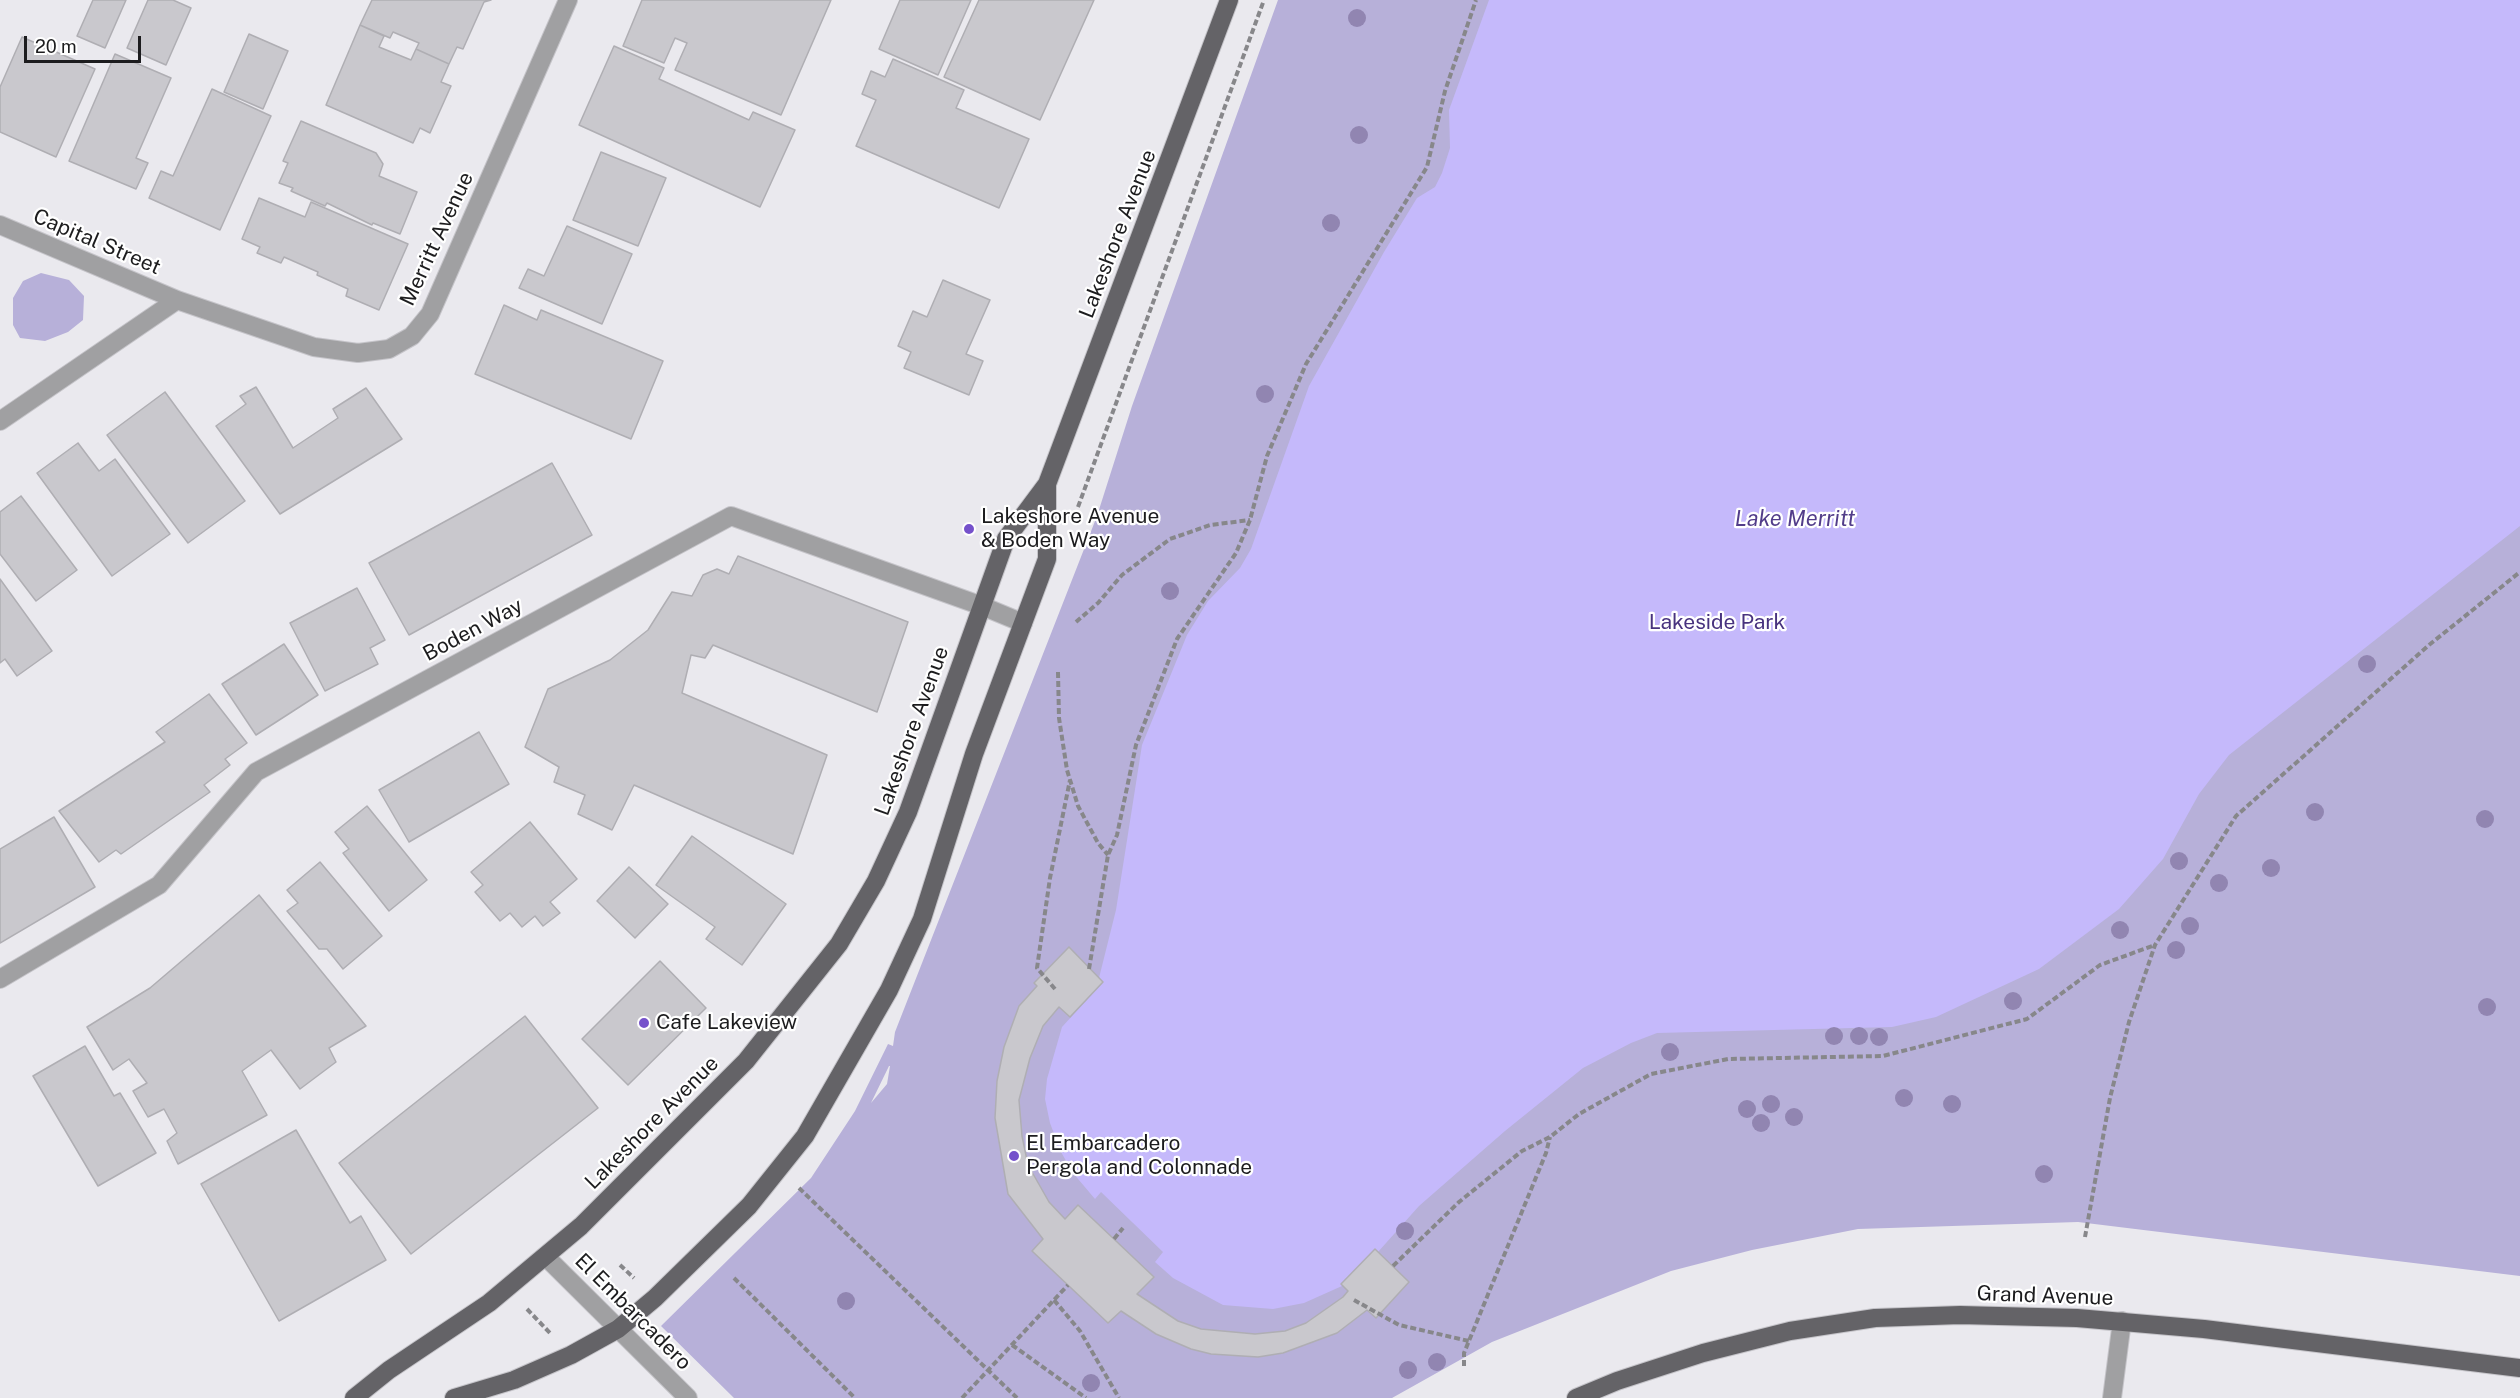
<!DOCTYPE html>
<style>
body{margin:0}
#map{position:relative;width:2520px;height:1398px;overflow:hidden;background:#eae9ee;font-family:"Public Sans",sans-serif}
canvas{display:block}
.scale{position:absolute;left:24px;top:36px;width:117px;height:27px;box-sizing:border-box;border:3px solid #1c1c1e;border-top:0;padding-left:8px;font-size:18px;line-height:21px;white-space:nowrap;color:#1c1c1e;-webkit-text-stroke:4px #fff;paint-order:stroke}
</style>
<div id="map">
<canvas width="2520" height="1398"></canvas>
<div class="scale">20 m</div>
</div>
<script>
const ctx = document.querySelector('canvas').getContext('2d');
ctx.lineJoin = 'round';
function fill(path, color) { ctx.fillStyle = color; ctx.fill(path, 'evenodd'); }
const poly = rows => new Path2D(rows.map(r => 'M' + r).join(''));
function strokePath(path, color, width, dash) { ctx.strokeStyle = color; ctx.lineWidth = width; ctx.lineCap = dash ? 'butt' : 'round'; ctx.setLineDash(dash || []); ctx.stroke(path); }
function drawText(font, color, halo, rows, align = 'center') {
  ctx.font = font + ' "Public Sans",sans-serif'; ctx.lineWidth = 4.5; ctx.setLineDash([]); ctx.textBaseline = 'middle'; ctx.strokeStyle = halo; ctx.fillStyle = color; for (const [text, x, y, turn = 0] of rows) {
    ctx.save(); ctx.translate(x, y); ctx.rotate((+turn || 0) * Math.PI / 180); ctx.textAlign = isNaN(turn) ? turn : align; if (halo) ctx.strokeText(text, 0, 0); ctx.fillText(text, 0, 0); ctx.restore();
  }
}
const green = poly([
 [1278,0,2520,0,2520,1276,2078,1222,1858,1229,1752,1250,1671,1271,1492,1342,1392,1398,734,1398,661,1326,811,1178,855,1111,888,1044,893,1046,895,1032,1097,516,1132,406],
 [890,1066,887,1084,871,1103,889,1066],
 [41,273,69,280,84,296,83,320,68,332,45,341,20,338,13,325,13,298,23,281]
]);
const water = poly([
 [1489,0,2520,0,2520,526,2229,755,2199,794,2163,859,2119,909,2039,969,1936,1017,1892,1027,1657,1033,1631,1043,1583,1068,1505,1131,1419,1206,1378,1252,1375,1249,1342,1286,1304,1303,1273,1309,1223,1305,1173,1278,1155,1262,1163,1252,1101,1192,1095,1199,1073,1173,1061,1152,1050,1123,1045,1099,1047,1079,1062,1027,1103,982,1099,978,1116,910,1142,745,1187,635,1208,601,1240,568,1251,549,1309,386,1384,252,1417,198,1435,187,1442,173,1450,148,1449,110]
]);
const building = poly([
 [93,0,126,0,105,48,77,36,93,0],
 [148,0,173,0,191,8,166,65,127,48,148,0],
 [372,0,491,0,484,2,463,49,457,47,449,64,416,49,419,43,393,32,390,38,360,25,372,0],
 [642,0,831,0,781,115,675,70,687,43,675,38,664,63,623,46,642,0],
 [900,0,971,0,938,75,879,49,900,0],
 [979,0,1094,0,1040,120,944,77,979,0],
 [360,25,384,36,379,47,411,60,416,49,449,64,441,82,451,86,430,133,420,128,413,143,326,105,360,25],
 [249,34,288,51,263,109,224,92,249,34],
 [22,37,95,69,56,157,0,132,0,87,22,37],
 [614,46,664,68,659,79,749,120,753,112,795,130,760,207,579,125,614,46],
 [115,54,171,78,136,158,148,163,136,189,69,161,115,54],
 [893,59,964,90,956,108,1029,139,999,208,856,146,876,100,862,94,871,71,885,77,893,59],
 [212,89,271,116,220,230,149,198,161,171,173,176,212,89],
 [301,121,376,153,383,164,379,176,417,192,400,234,373,223,372,225,327,203,325,206,291,191,293,188,279,183,288,163,283,161,301,121],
 [601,152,666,178,638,246,573,220,601,152],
 [259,198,305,217,311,202,408,244,379,310,346,296,348,289,317,275,318,272,284,257,281,263,257,253,260,247,242,239,259,198],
 [567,226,632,254,602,324,519,288,528,269,544,276,567,226],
 [943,280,990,300,966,354,983,361,969,395,904,368,911,352,898,346,913,311,927,317,943,280],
 [504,305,537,320,541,310,663,361,631,439,475,374,504,305],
 [256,387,293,448,338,418,333,409,366,388,402,439,280,514,216,426,246,404,240,396,256,387],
 [165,392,245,501,188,543,107,435,165,392],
 [78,443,99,471,115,459,170,534,112,576,37,473,78,443],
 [552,463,592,535,409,635,369,563,552,463],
 [21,496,77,570,36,601,0,554,0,512,21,496],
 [738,556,908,622,877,712,713,645,705,658,691,655,682,693,827,755,793,854,634,785,612,830,578,814,585,795,554,782,559,767,525,747,548,689,610,660,648,630,672,592,692,596,703,575,717,569,729,574,738,556],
 [0,579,52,651,17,676,5,659,0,663,0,579],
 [357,588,385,640,370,648,378,664,325,691,290,623,357,588],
 [284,644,318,695,256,735,222,684,284,644],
 [209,694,247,743,225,759,230,765,204,785,210,792,121,854,116,850,99,862,59,811,165,742,156,732,209,694],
 [479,732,509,784,409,842,379,790,479,732],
 [367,806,427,880,389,911,343,853,349,849,335,832,367,806],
 [54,817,95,887,0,943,0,849,54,817],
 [530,822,577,879,550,902,560,913,543,926,535,916,522,927,510,913,500,921,475,892,483,885,471,872,530,822],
 [692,836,786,904,742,965,706,939,715,927,656,885,692,836],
 [320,862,382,936,343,969,327,949,319,949,287,911,298,903,287,890,320,862],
 [629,867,668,904,635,938,597,901,629,867],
 [259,895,366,1026,329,1048,336,1062,300,1089,271,1050,242,1071,267,1115,178,1164,167,1141,177,1133,164,1109,148,1117,133,1091,147,1083,129,1059,113,1070,87,1027,150,988,259,895],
 [1069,947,1103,982,1070,1017,1059,1007,1043,1026,1030,1058,1019,1100,1022,1136,1028,1165,1049,1202,1065,1219,1078,1205,1154,1277,1137,1294,1178,1321,1201,1329,1255,1334,1285,1331,1306,1323,1343,1297,1348,1291,1341,1284,1375,1249,1409,1282,1376,1318,1367,1310,1337,1333,1283,1353,1258,1357,1211,1354,1191,1349,1156,1334,1121,1311,1108,1323,1032,1251,1043,1239,1008,1194,995,1118,997,1081,1004,1047,1019,1006,1037,986,1034,983,1069,947],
 [660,961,706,1008,628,1085,582,1039,660,961],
 [525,1016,598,1108,411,1254,339,1163,525,1016],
 [85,1046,114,1096,120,1093,156,1153,98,1186,33,1076,85,1046],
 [296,1130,350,1223,361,1216,386,1260,279,1321,201,1184,296,1130]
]);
const path = poly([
 [1078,507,1264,0],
 [1076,622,1098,603,1122,575,1170,539,1210,525,1250,520],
 [1058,672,1059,718,1067,770,1078,806,1098,843,1108,855],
 [1089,969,1108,855,1117,835,1136,745,1177,639,1236,553,1250,520,1267,456,1306,364,1427,167,1445,91,1476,0],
 [1055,989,1037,968,1050,878,1070,780],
 [799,1188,1017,1398],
 [2085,1237,2110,1098,2129,1022,2155,945,2236,816,2429,645,2520,572],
 [1114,1239,1123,1228],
 [620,1265,634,1278],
 [1393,1266,1459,1202,1522,1151,1550,1137,1579,1114,1651,1074,1728,1059,1883,1056,2027,1019,2100,965,2155,945],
 [734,1278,855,1398],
 [1054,1300,1080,1331,1119,1398],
 [1354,1300,1399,1325,1469,1341],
 [527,1309,550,1333],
 [1012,1345,1086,1398],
 [1464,1366,1464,1353,1546,1153,1550,1137],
 [962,1398,1068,1285]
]);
const minor = poly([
 [0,225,177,300,314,347,358,353,389,349,412,336,430,314,568,0],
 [0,421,177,300],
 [0,979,159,885,256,772,731,516,982,606,1023,623],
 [546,1257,688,1398],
 [2112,1398,2122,1321]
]);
const major = poly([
 [354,1398,389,1370,489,1303,581,1226,746,1061,839,944,876,881,908,812,1006,539,1047,484,1229,0],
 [454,1398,514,1380,571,1355,618,1329,655,1298,749,1206,805,1136,889,990,922,919,974,754,1047,559,1047,484],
 [1576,1398,1617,1381,1703,1353,1790,1331,1875,1318,1960,1315,2077,1318,2204,1329,2520,1368]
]);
const trees = [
 [1357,18],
 [1359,135],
 [1331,223],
 [1265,394],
 [1170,591],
 [2367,664],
 [2315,812],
 [2485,819],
 [2179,861],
 [2271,868],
 [2219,883],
 [2190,926],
 [2120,930],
 [2176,950],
 [2013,1001],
 [2487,1007],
 [1834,1036],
 [1859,1036],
 [1879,1037],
 [1670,1052],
 [1904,1098],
 [1771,1104],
 [1952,1104],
 [1747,1109],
 [1794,1117],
 [1761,1123],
 [2044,1174],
 [1405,1231],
 [846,1301],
 [1437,1362],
 [1408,1370],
 [1091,1383]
];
const markers = [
 [969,529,6,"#7551cb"],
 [644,1023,6,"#7551cb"],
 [1014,1156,6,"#7551cb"]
];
const streetNames = [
 ["Lakeshore Avenue",1118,234,-69],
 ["Merritt Avenue",437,239,-65],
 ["Capital Street",97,242,23],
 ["Boden Way",473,630,-28],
 ["Lakeshore Avenue",912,731,-70],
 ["Lakeshore Avenue",652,1123,-45],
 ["Grand Avenue",2045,1296,2],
 ["El Embarcadero",633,1312,45]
];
const poiNames = [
 ["Lakeshore Avenue",981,517],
 ["& Boden Way",981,541],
 ["Cafe Lakeview",656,1023],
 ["El Embarcadero",1026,1144],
 ["Pergola and Colonnade",1026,1168]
];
const parkNames = [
 ["Lakeside Park",1717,623]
];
const waterNames = [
 ["Lake Merritt",1795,519]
];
fill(green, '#b7b0d9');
fill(water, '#c5b9fb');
fill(building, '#c9c8cd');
strokePath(building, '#afaeb3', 1.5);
strokePath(minor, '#c5c4c9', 20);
strokePath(major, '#c5c4c9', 20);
strokePath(path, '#87878a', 4, [6, 3]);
strokePath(minor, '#a0a0a2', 18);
strokePath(major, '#646367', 18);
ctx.fillStyle = '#9185b1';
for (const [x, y] of trees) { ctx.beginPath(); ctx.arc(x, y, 9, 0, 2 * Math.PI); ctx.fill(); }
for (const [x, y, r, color] of markers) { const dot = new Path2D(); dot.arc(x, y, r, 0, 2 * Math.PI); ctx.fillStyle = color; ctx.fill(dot); strokePath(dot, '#fff', 2); }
drawText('21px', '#1c1c1e', '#fff', streetNames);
drawText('21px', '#1c1c1e', '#fff', poiNames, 'left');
drawText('21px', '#48337f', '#fff', parkNames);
drawText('italic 22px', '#523d8a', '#fff', waterNames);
</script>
